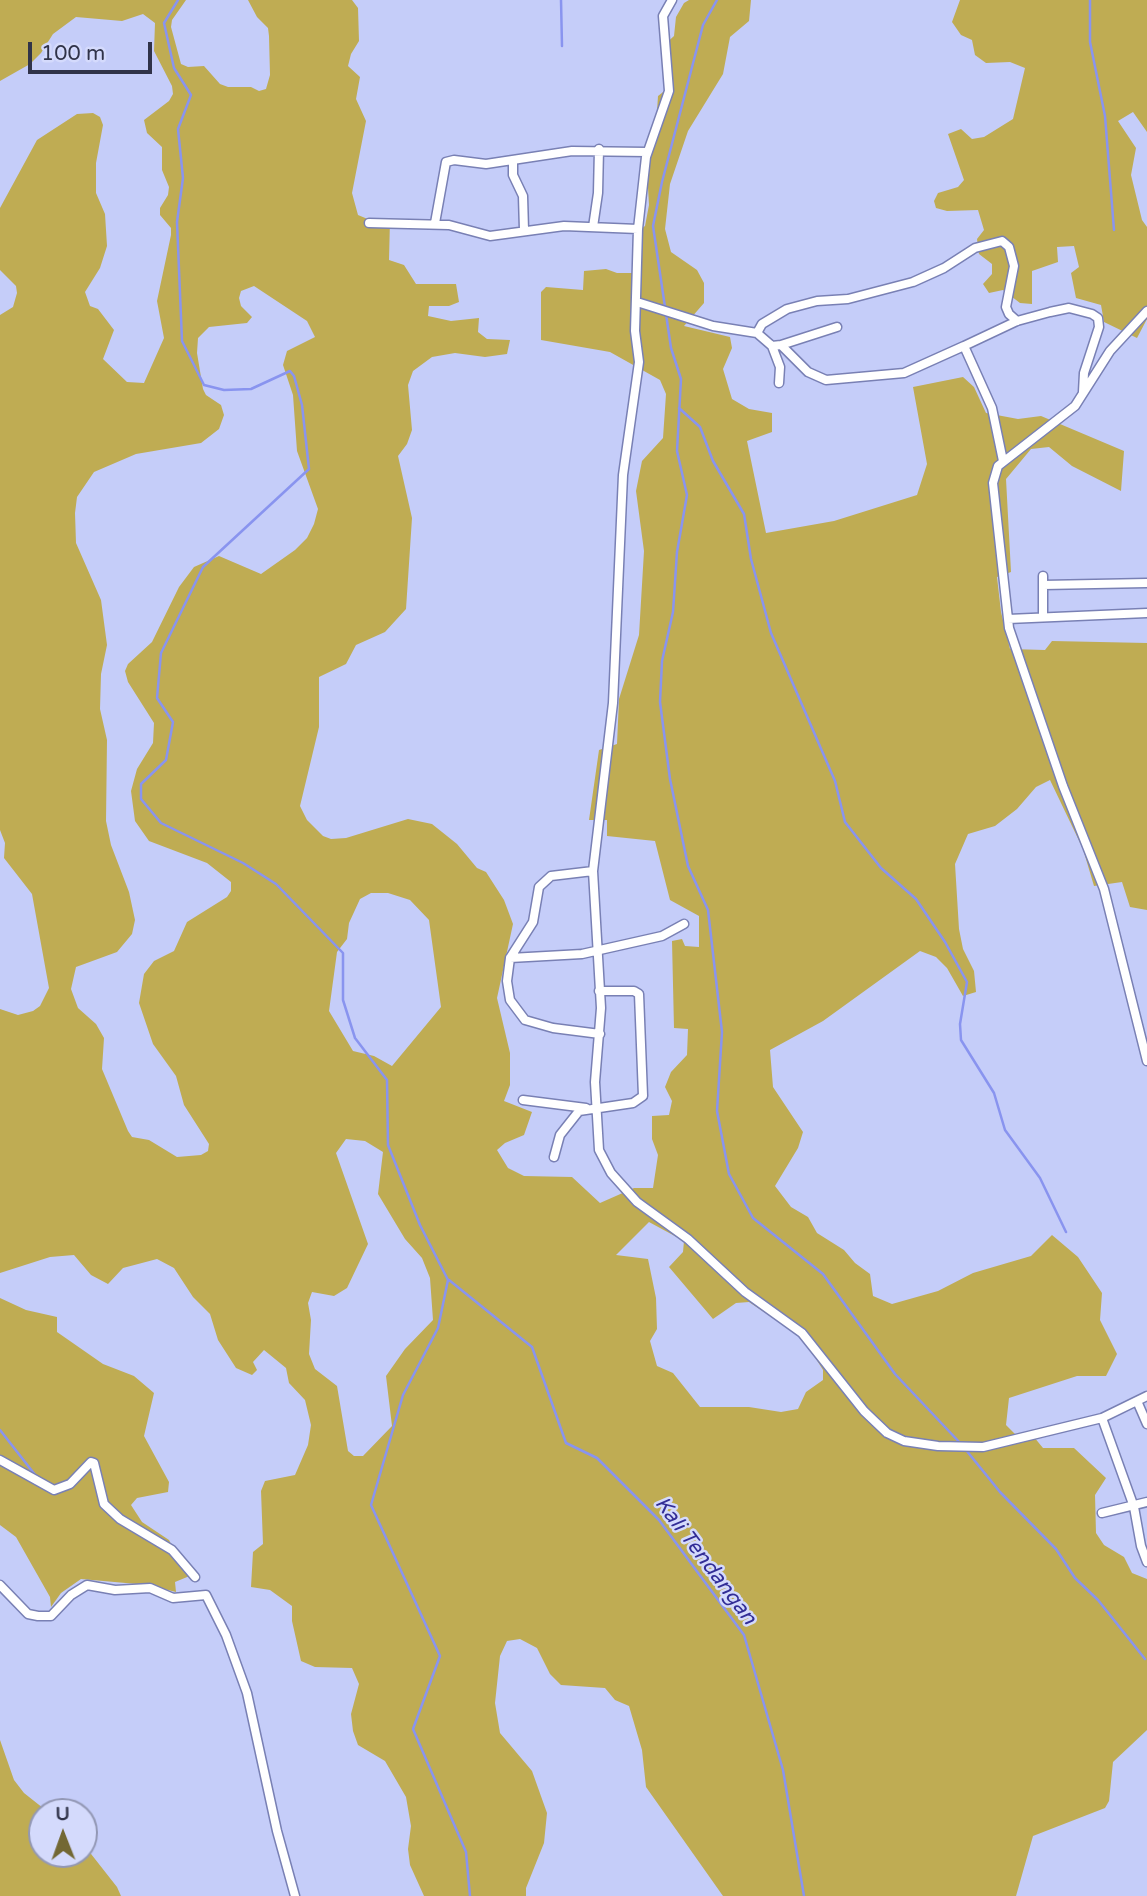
<!DOCTYPE html>
<style>
body{margin:0}
#map{position:relative;width:1147px;height:1896px;overflow:hidden;background:#c5cdf9;font-family:"Varela Round",sans-serif}
canvas{display:block}
.north{position:absolute;left:28px;top:1798px;width:70px;height:70px;box-sizing:border-box;background:#d4dafc;border:2px solid #9297b4;border-radius:50%;rotate:359deg;font-size:19px;font-weight:700;line-height:28px;text-align:center;color:#303349}
.north::after{content:'';display:block;margin:auto;width:24px;height:32px;background:#736834;clip-path:polygon(50% 0,100% 100%,50% 72%,0 100%)}
.scale{position:absolute;left:28px;top:42px;width:124px;height:32px;box-sizing:border-box;border:4px solid #303349;border-top:0;padding-left:9px;font-size:21px;line-height:24px;white-space:nowrap;color:#303349;-webkit-text-stroke:5px #d4dafc;paint-order:stroke}
</style>
<div id="map">
<canvas width="1147" height="1896"></canvas>
<div class="north">U</div>
<div class="scale">100 m</div>
</div>
<script>
const ctx = document.querySelector('canvas').getContext('2d');
ctx.lineJoin = 'round';
function fill(path, color) { ctx.fillStyle = color; ctx.fill(path, 'evenodd'); }
const poly = rows => new Path2D(rows.map(r => 'M' + r).join(''));
function strokePath(path, color, width, dash) { ctx.strokeStyle = color; ctx.lineWidth = width; ctx.lineCap = dash ? 'butt' : 'round'; ctx.setLineDash(dash || []); ctx.stroke(path); }
function drawText(font, color, halo, rows, align = 'center') {
  ctx.font = font + ' "Varela Round",sans-serif'; ctx.lineWidth = 5; ctx.setLineDash([]); ctx.textBaseline = 'middle'; ctx.strokeStyle = halo; ctx.fillStyle = color; for (const [text, x, y, turn = 0] of rows) {
    ctx.save(); ctx.translate(x, y); ctx.rotate((+turn || 0) * Math.PI / 180); ctx.textAlign = isNaN(turn) ? turn : align; if (halo) ctx.strokeText(text, 0, 0); ctx.fillText(text, 0, 0); ctx.restore();
  }
}
const green = poly([
 [0,0,186,0,172,20,171,27,181,64,188,67,204,66,220,84,228,87,251,87,259,91,266,89,270,75,269,36,268,28,257,17,248,0,352,0,358,8,359,41,351,54,348,66,360,77,356,99,366,121,352,193,358,215,370,220,390,220,389,260,404,265,416,284,456,284,459,302,449,306,429,306,428,316,451,321,479,318,478,332,487,339,510,340,507,354,485,357,455,353,432,357,413,371,408,385,412,430,407,444,398,456,412,518,406,609,385,632,356,645,346,664,319,677,319,727,300,806,307,820,323,836,331,839,346,838,408,819,432,824,457,844,477,868,486,872,504,900,513,924,497,998,510,1053,510,1085,504,1101,532,1112,524,1135,505,1143,497,1150,508,1168,524,1176,572,1177,600,1203,634,1188,653,1188,658,1155,652,1139,652,1116,669,1115,672,1101,665,1087,671,1072,687,1055,688,1029,674,1028,672,941,682,939,685,946,699,947,699,916,670,900,655,841,607,836,607,820,589,820,599,750,617,744,619,699,639,635,644,551,636,491,642,461,663,438,666,394,660,380,610,352,541,340,541,292,546,287,583,290,584,271,606,269,617,273,633,273,634,234,645,226,649,205,647,170,655,142,658,96,667,89,661,48,674,36,676,17,684,3,689,0,751,0,749,21,730,37,723,74,688,131,670,184,665,229,671,252,697,270,704,283,704,303,684,326,730,337,732,348,723,369,732,399,749,409,772,413,772,432,747,441,766,533,834,521,917,495,927,464,913,387,963,377,974,387,986,413,1018,419,1041,416,1124,451,1121,491,1072,466,1049,447,1031,449,1006,479,1011,572,997,577,1001,612,1010,649,1045,650,1052,641,1147,643,1147,910,1130,907,1122,882,1094,886,1083,849,1050,780,1036,787,1017,809,995,826,968,834,955,864,959,929,963,949,974,971,976,992,963,996,947,968,936,957,920,951,823,1021,770,1050,773,1087,803,1132,798,1148,775,1186,791,1207,808,1217,817,1233,844,1250,855,1263,870,1274,873,1296,892,1304,938,1291,973,1273,1031,1256,1052,1235,1078,1257,1102,1293,1100,1320,1117,1354,1106,1376,1077,1376,1009,1398,1006,1425,1016,1435,1029,1431,1043,1448,1074,1448,1106,1478,1095,1495,1096,1533,1104,1545,1124,1557,1132,1573,1147,1579,1147,1730,1113,1762,1109,1801,1105,1808,1033,1836,1016,1896,723,1896,646,1787,642,1750,629,1706,615,1700,605,1688,561,1685,550,1674,537,1648,520,1639,507,1641,500,1656,495,1703,500,1733,532,1771,547,1813,544,1843,526,1888,526,1896,424,1896,410,1865,408,1849,411,1826,406,1797,385,1761,358,1745,353,1731,351,1714,359,1684,352,1668,315,1667,301,1661,292,1621,292,1606,270,1590,251,1587,253,1552,263,1544,261,1491,265,1481,295,1475,308,1445,311,1425,305,1400,289,1383,286,1368,264,1350,253,1362,257,1370,252,1375,236,1368,218,1340,210,1314,193,1297,174,1268,157,1259,123,1268,108,1284,91,1275,74,1255,50,1257,0,1273,0,1009,18,1015,33,1011,40,1006,49,988,32,894,4,858,5,843,0,830,0,315,13,307,17,293,16,286,0,270,0,208,37,140,77,114,93,113,100,117,103,125,96,163,96,193,105,214,107,246,100,268,85,292,90,306,98,309,114,330,103,359,127,382,144,383,164,338,157,301,171,235,171,228,160,215,160,208,168,195,169,187,162,170,162,147,147,133,144,120,169,101,173,94,172,86,154,51,155,23,143,14,122,21,76,17,53,34,41,53,30,64,0,81],
 [254,286,307,321,315,337,287,351,283,365,293,395,297,451,318,509,314,524,307,538,295,550,261,574,219,556,194,567,179,587,152,642,128,664,125,671,128,682,154,723,153,743,137,769,131,791,135,821,149,841,207,863,231,882,231,891,227,897,187,922,174,951,154,961,144,974,139,1003,153,1044,176,1076,184,1105,209,1144,208,1151,201,1155,177,1157,149,1140,132,1137,128,1131,102,1069,104,1038,96,1024,78,1008,71,989,76,967,117,952,132,934,135,920,129,892,111,845,106,821,107,740,100,709,101,674,107,645,101,600,76,543,75,513,77,497,94,472,136,454,201,443,219,429,224,415,221,405,206,395,203,389,197,353,198,338,209,327,247,323,252,317,241,306,239,298,241,291],
 [371,893,388,893,410,900,429,920,441,1007,392,1066,374,1056,353,1051,329,1011,337,952,347,939,349,923,360,899],
 [346,1139,365,1141,383,1152,378,1194,405,1239,422,1258,430,1278,433,1320,405,1349,386,1376,392,1426,363,1456,354,1456,348,1451,337,1386,315,1369,309,1354,311,1320,308,1303,312,1292,334,1296,347,1288,368,1244,336,1153],
 [649,1222,684,1241,683,1252,669,1267,713,1319,736,1303,749,1302,803,1338,823,1370,823,1380,806,1392,798,1409,781,1412,749,1407,700,1407,673,1373,657,1366,650,1341,657,1329,656,1298,648,1259,616,1255],
 [960,0,1147,0,1147,132,1133,112,1118,121,1136,148,1131,175,1142,220,1147,227,1147,319,1137,338,1104,322,1101,305,1076,298,1071,273,1079,267,1074,246,1057,247,1058,262,1032,271,1032,304,1020,303,1003,290,989,293,983,284,992,274,992,264,979,254,977,239,984,230,978,210,947,211,936,208,934,201,938,193,958,187,964,180,948,134,961,129,972,139,984,137,1013,119,1025,68,1010,62,986,63,975,55,972,40,961,35,952,22],
 [0,1298,26,1310,57,1317,57,1332,103,1364,134,1376,154,1393,144,1436,169,1482,168,1492,137,1498,131,1505,142,1522,169,1540,180,1562,192,1575,175,1582,176,1592,148,1585,81,1579,61,1593,51,1607,50,1597,16,1537,0,1525],
 [0,1740,14,1780,24,1793,48,1812,42,1812,42,1854,84,1854,84,1845,117,1887,121,1896,0,1896]
]);
const stream = poly([
 [178,0,164,23,174,68,191,95,178,129,183,178,177,222,182,341,204,385,224,390,251,389,290,371,294,376,302,405,309,469,203,567,161,653,157,698,173,722,166,760,141,784,141,799,161,823,243,863,276,884,343,953,343,1000,355,1038,387,1080,388,1145,420,1225,448,1280,438,1328,403,1395,371,1505,440,1656,413,1729,466,1852,470,1896],
 [561,0,562,46],
 [1090,0,1090,42,1105,116,1114,230],
 [665,307,653,226,662,182,703,25,717,0],
 [666,314,671,348,681,379,677,451,687,495,677,552,673,612,662,661,660,702,670,779,688,866,708,910,722,1032,717,1111,729,1174,753,1218,823,1274,895,1374,962,1445],
 [679,408,700,427,713,461,744,514,751,559,771,633,835,781,845,822,881,868,916,899,945,942,967,982,960,1024,961,1040,994,1093,1005,1130,1040,1178,1066,1232],
 [449,1280,532,1347,566,1443,597,1458,659,1520,744,1635,783,1770,804,1896],
 [0,1430,36,1476],
 [966,1450,1000,1492,1056,1549,1075,1578,1098,1600,1145,1659]
]);
const minor = poly([
 [672,0,663,16,669,91,646,157,638,229,635,331,639,362,623,475,613,703,593,871,601,1008,595,1082,599,1150,611,1173,637,1202,688,1239,745,1292,802,1333,864,1411,887,1433,904,1441,938,1446,983,1447,1102,1418,1147,1396],
 [513,160,513,175,523,196,524,230],
 [369,223,449,225,490,236,564,226,638,229],
 [435,223,446,162,454,160,486,164,572,151,647,152],
 [593,227,598,193,599,149],
 [637,302,713,326,757,333,772,346,781,345,808,372,826,380,904,373,964,346,992,408,1003,461],
 [1147,311,1110,351,1075,406,998,466,993,483,1009,628,1063,786,1104,889,1147,1061],
 [757,333,762,324,787,309,817,301,848,299,913,282,944,268,975,248,1002,241,1009,247,1014,266,1006,307,1009,314,1017,321],
 [781,345,837,327],
 [772,346,780,367,779,383],
 [964,346,1017,321,1050,312,1069,308,1092,314,1098,318,1099,327,1084,373,1083,392],
 [1043,576,1043,617],
 [1043,585,1147,583],
 [1008,619,1147,613],
 [593,871,551,876,539,887,533,922,510,958,507,981,510,1000,525,1020,553,1028,600,1034],
 [510,958,582,954,662,936,684,924],
 [523,1100,586,1108],
 [554,1157,560,1135,579,1111,633,1103,643,1096,639,994,634,991,599,991],
 [1137,1401,1147,1424],
 [1102,1418,1134,1507,1141,1546,1147,1562],
 [0,1460,54,1490,70,1484,91,1462,94,1463,104,1504,120,1519,172,1550,195,1577],
 [1102,1513,1147,1502],
 [0,1585,28,1614,38,1616,51,1616,71,1595,87,1585,115,1590,150,1588,173,1598,206,1595,226,1635,247,1693,277,1831,295,1896]
]);
const waterNames = [
 ["Kali Tendangan",705,1561,53]
];
fill(green, '#bfac53');
strokePath(stream, '#8994ef', 2.5);
strokePath(minor, '#7980b4', 11);
strokePath(minor, '#fff', 8);
drawText('italic 21px', '#322d96', '#d4dafc', waterNames);
</script>
